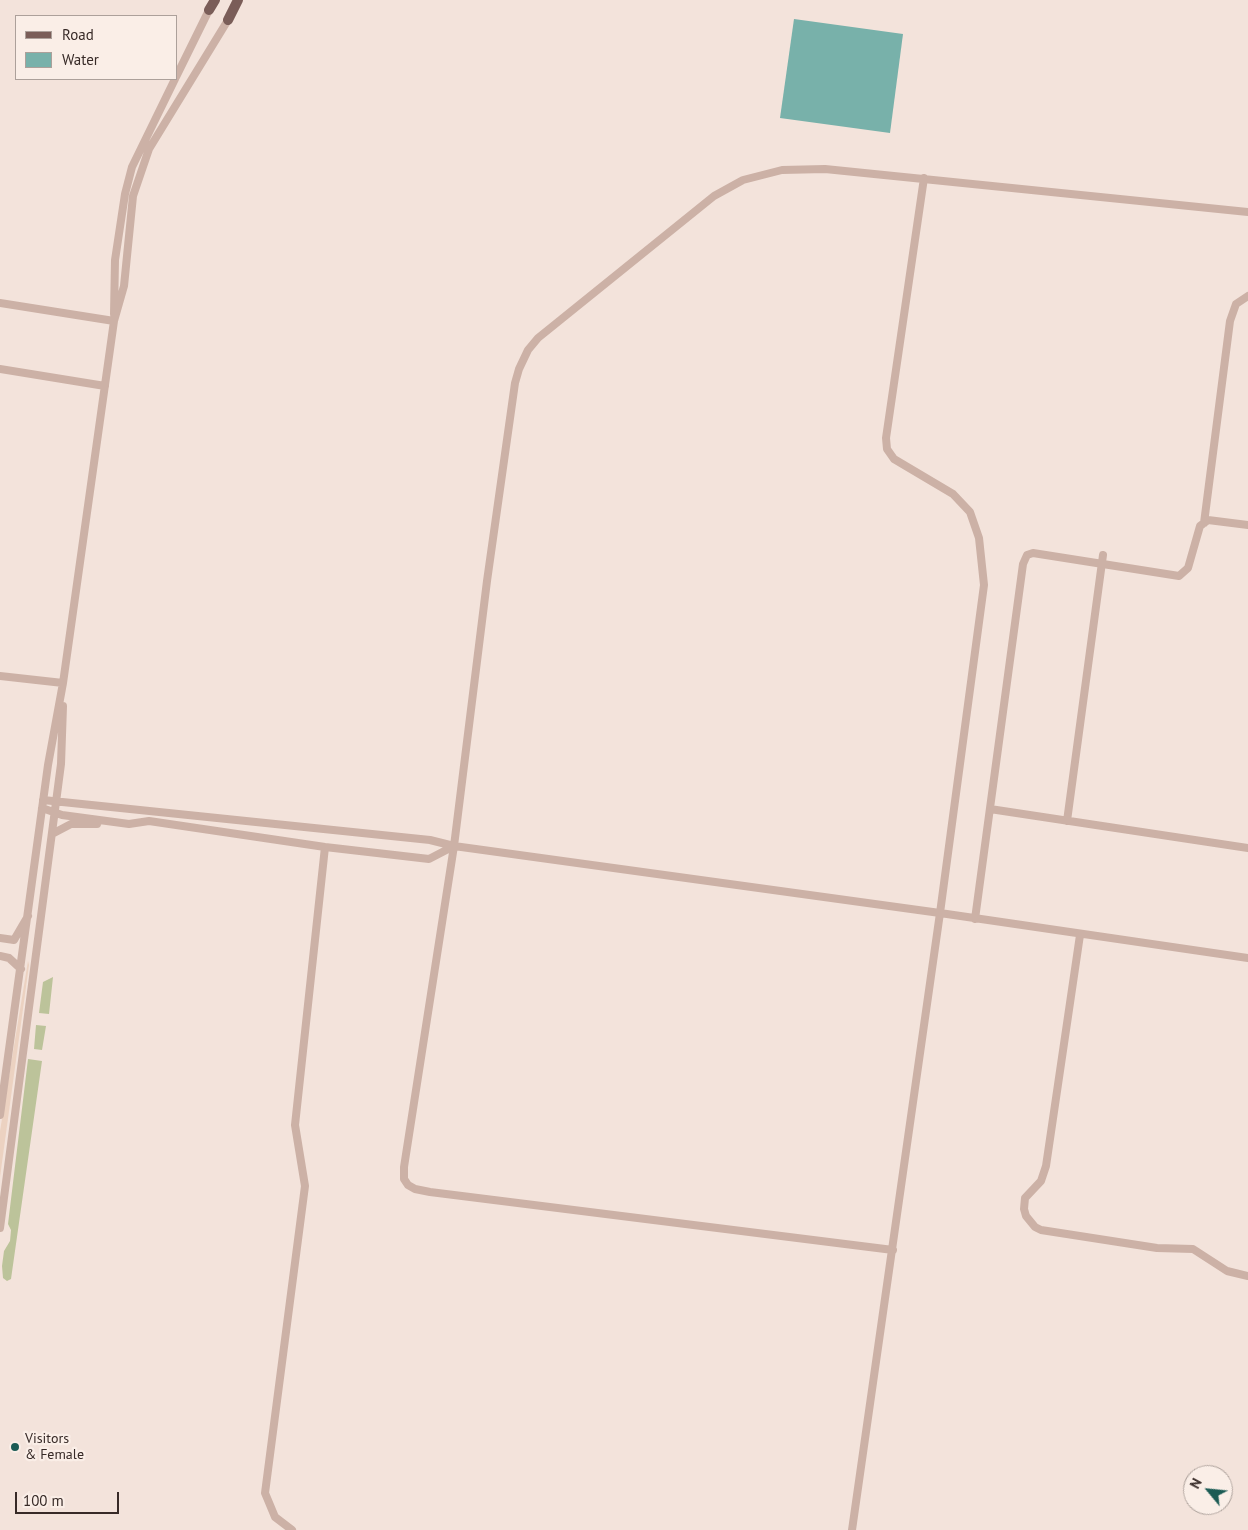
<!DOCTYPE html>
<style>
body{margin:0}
#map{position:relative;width:1248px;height:1530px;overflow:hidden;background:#f3e3db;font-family:"PT Sans",sans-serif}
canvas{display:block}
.legend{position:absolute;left:15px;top:15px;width:162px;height:65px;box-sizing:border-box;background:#faeee7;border:1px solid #aca09a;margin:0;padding:6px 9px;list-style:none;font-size:15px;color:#372a27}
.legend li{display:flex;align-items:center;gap:10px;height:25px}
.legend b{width:25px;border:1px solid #aca09a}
.north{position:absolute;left:1183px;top:1465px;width:50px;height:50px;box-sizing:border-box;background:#faeee7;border:1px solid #aca09a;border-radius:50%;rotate:298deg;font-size:14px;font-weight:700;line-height:20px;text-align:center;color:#372a27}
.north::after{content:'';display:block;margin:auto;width:18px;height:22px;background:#1b5b54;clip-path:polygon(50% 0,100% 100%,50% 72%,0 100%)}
.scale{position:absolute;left:15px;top:1492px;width:104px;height:22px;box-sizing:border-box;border:2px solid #372a27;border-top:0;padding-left:6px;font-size:15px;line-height:18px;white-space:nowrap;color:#372a27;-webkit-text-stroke:4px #faeee7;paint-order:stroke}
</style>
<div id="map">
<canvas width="1248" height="1530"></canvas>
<ul class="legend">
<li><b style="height:6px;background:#7a5d58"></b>Road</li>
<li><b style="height:14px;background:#78b1aa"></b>Water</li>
</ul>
<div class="north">N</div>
<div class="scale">100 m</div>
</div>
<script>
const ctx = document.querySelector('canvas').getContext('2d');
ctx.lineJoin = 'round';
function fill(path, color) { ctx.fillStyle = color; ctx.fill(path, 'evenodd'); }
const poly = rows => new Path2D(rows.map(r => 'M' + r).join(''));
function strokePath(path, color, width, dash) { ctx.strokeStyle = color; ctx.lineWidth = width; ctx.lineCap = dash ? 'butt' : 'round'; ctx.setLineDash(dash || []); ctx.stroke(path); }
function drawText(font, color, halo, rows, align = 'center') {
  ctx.font = font + ' "PT Sans",sans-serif'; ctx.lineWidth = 4.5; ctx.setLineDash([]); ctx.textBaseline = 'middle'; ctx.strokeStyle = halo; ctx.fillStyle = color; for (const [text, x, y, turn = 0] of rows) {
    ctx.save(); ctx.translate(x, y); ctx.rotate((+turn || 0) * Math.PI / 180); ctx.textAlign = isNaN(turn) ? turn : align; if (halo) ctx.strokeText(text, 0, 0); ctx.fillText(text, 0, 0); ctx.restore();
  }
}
const green = poly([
 [53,977,49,1014,39,1013,43,982],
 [36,1025,46,1026,42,1050,34,1049],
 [28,1059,42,1061,11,1279,7,1281,3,1278,2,1266,4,1251,10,1241,11,1230,8,1224]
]);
const plaza = poly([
 [28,961,29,965,0,1177,0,1131]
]);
const water = poly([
 [794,19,903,34,890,133,780,118]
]);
const minor = poly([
 [176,77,209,10],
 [0,303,114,321],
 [114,314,115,260,125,194,132,167,175,79],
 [0,369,105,386],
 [1204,523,1230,321,1236,304,1248,296],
 [0,676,63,683],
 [43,800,430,840,454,846,940,913,1248,958],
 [42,808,62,815,129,824,149,821,325,847,429,859,454,846],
 [990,809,1248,848],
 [1067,821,1103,555],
 [52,834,71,824,97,824],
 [975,919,1023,564,1027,555,1033,553,1179,576,1188,568,1200,526,1208,520,1248,525],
 [1080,935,1046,1166,1041,1181,1025,1198,1024,1209,1026,1216,1035,1227,1041,1230,1157,1248,1193,1249,1227,1271,1248,1276],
 [0,938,14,940,28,916],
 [0,956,9,958,21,969],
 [0,1115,48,765,63,683,114,321,124,286,133,196,149,149,228,20],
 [0,1228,61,764,63,706],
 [893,1250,430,1192,415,1189,408,1185,404,1179,404,1167,454,846,487,581,515,383,519,369,528,350,538,338,714,196,743,180,782,170,825,169,1248,212],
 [292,1530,275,1517,265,1493,305,1186,295,1125,325,847],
 [852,1530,940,913,984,585,979,538,970,512,953,494,894,459,887,449,886,438,924,178]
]);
const major = poly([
 [209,10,215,0],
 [228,20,238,0]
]);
const markers = [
 [15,1447,5,"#1b5b54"]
];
const poiNames = [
 ["Visitors",25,1439],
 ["& Female",25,1455]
];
fill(green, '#bcc39a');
fill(plaza, '#ecd2c1');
fill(water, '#78b1aa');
strokePath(minor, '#ccb1a6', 8);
strokePath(major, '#7a5d58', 10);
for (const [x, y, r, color] of markers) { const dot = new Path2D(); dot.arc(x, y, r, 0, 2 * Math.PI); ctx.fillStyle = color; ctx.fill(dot); strokePath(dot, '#faeee7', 2); }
drawText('14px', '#372a27', '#faeee7', poiNames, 'left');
</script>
